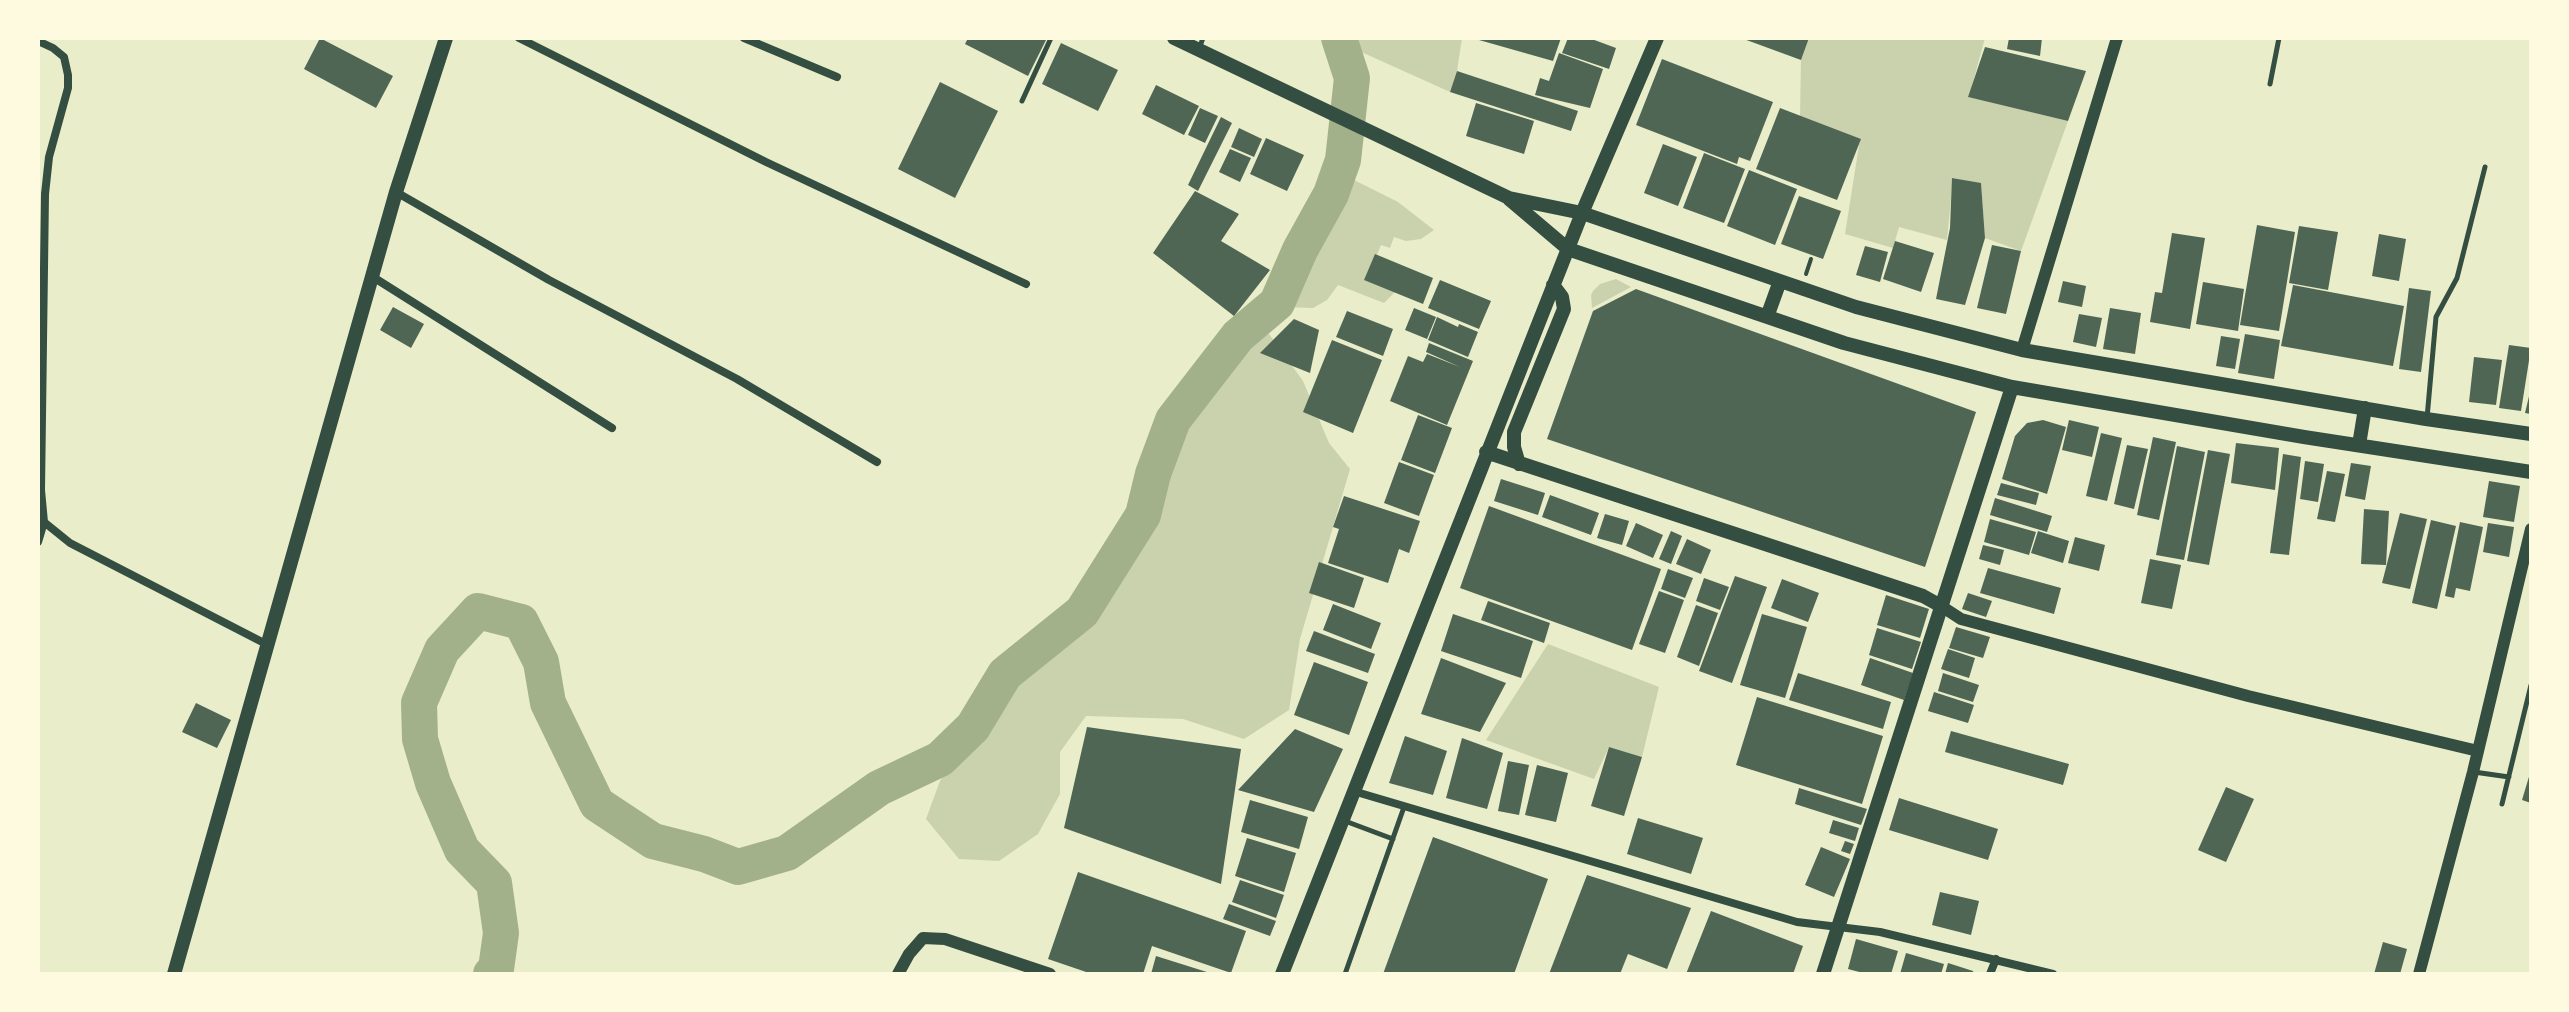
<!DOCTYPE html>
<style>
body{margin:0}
#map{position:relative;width:2569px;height:1012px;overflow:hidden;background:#e9edc9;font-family:"Varela Round",sans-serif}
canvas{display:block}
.frame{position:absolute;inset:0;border:40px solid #fefae0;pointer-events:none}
</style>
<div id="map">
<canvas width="2569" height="1012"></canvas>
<div class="frame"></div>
</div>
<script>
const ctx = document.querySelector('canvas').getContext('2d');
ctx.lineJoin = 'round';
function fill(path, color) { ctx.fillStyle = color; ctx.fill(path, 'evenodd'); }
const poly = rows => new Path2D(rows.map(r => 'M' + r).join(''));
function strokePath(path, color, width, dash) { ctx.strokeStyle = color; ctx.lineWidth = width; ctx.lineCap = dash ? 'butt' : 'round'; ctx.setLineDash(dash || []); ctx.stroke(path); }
const green = poly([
 [1338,38,1462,38,1457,71,1450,92,1337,41],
 [1809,38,1985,38,1969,97,2068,121,2021,251,1985,238,1981,184,1953,178,1947,240,1899,227,1893,248,1845,234,1860,139,1800,116,1801,60],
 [1344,175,1398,202,1434,230,1421,239,1406,241,1394,237,1390,248,1381,245,1371,270,1400,283,1394,293,1384,303,1338,285,1327,300,1313,308,1284,307],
 [1616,279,1631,287,1592,308,1591,295,1593,291,1600,284],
 [1264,327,1303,381,1329,443,1350,469,1300,639,1289,710,1244,739,1183,719,1086,716,1060,752,1060,794,1038,834,999,861,959,859,926,819,940,781,1022,668,1074,630,1145,519,1153,502,1154,481,1171,439,1193,402],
 [1548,644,1659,687,1642,757,1609,747,1594,779,1486,740]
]);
const river = poly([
 [491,974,496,969,501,933,494,883,462,850,433,783,420,739,419,703,442,650,478,611,521,622,541,662,548,703,597,804,653,841,704,854,738,867,787,853,879,788,940,759,973,727,1005,674,1082,612,1143,515,1153,474,1173,420,1238,336,1277,303,1300,250,1331,194,1343,160,1352,78,1339,38]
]);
const building = poly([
 [320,38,393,76,376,108,304,69],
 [968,38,1047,38,1028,76,965,44],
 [1472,38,1561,38,1553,61],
 [1568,38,1589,38,1616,48,1609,69,1562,53],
 [1741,38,1809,38,1801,60],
 [2009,38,2042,38,2040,56,2007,49],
 [1061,43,1118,70,1098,111,1042,84],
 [1985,47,2086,71,2068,121,1968,97],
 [1559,53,1603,69,1590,108,1535,95,1540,78,1549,81],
 [1662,59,1773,102,1750,161,1739,157,1737,164,1636,125],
 [1457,71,1578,111,1571,131,1450,92],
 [940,82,998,111,955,198,898,169],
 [1156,85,1199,106,1184,135,1142,114],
 [1476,103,1534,121,1524,154,1466,136],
 [1200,108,1218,116,1205,143,1188,135],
 [1780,108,1861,139,1837,200,1756,169],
 [1221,117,1232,123,1198,191,1188,185],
 [1239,128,1262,139,1254,157,1231,147],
 [1266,138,1304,155,1287,191,1250,174],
 [1663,144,1697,157,1678,206,1644,193],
 [1230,149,1251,158,1240,182,1219,172],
 [1704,153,1745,169,1724,223,1683,208],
 [1749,170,1797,189,1775,245,1727,226],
 [1952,178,1981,183,1985,238,1965,305,1936,299,1950,228],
 [1195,191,1239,214,1221,241,1270,270,1234,316,1153,253],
 [1799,196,1841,211,1823,259,1781,244],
 [2257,225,2295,232,2279,331,2240,325],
 [2299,226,2338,232,2328,290,2289,283],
 [2172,233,2205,238,2190,329,2150,322,2155,292,2162,293],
 [2379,234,2406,239,2399,281,2372,276],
 [1895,241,1934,253,1921,292,1883,279],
 [1992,245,2021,251,2006,314,1977,308],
 [1865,246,1888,252,1880,282,1856,275],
 [1375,254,1433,278,1423,304,1364,280],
 [1440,280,1491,301,1479,329,1428,308],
 [2063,281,2086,286,2082,307,2058,302],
 [2203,282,2244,289,2238,331,2196,324],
 [2293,285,2404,306,2393,366,2281,346],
 [2409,288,2431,291,2421,372,2399,369],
 [1636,289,1976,412,1925,567,1547,439,1593,311],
 [393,307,424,324,411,348,380,330],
 [1414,308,1436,317,1427,339,1405,330],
 [2110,308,2141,313,2135,354,2103,349],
 [1347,311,1393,329,1383,356,1336,337],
 [2079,314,2102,318,2096,347,2073,342],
 [1437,317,1458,327,1459,324,1478,332,1468,357,1428,340],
 [1294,319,1319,330,1310,373,1260,353],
 [2245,334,2280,340,2274,379,2238,373],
 [2221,336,2240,339,2235,369,2216,366],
 [1332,340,1382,360,1353,433,1303,412],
 [1429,343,1473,361,1447,425,1390,401,1408,356,1423,362,1427,354,1460,367,1426,352],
 [2509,345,2531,348,2521,411,2499,408],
 [2474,357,2502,360,2496,405,2469,402],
 [2530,392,2531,392,2531,414,2525,413],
 [1418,415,1452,428,1435,473,1401,460],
 [2043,420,2066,427,2047,494,2002,479,2015,436,2027,423],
 [2069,420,2099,427,2092,457,2062,450],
 [2101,433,2122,438,2107,501,2086,496],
 [2153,437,2176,442,2159,520,2137,515],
 [2236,443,2279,448,2275,490,2231,483],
 [2127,445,2148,449,2134,509,2114,504],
 [2177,446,2205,452,2184,560,2156,555],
 [2208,450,2230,454,2209,565,2187,561],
 [2283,454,2301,457,2289,555,2270,553],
 [2305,461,2324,464,2318,502,2300,499],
 [1399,462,1434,475,1419,516,1384,503],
 [2351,463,2371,466,2365,500,2345,496],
 [2327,471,2345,474,2335,522,2317,519],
 [1501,479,1545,493,1538,515,1494,501],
 [2489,481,2520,486,2514,522,2483,517],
 [2001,483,2039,493,2036,505,1997,495],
 [1550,495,1599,513,1591,535,1542,517],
 [1344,496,1420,521,1409,553,1399,549,1388,583,1328,563,1339,529,1333,527],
 [1995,498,2052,516,2047,532,1990,515],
 [1489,506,1661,569,1632,650,1460,588],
 [2364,509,2389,511,2386,565,2361,564],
 [2400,513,2427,519,2410,589,2382,583],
 [1605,514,1629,521,1622,545,1597,538],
 [1990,519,2036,532,2029,555,1984,542],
 [2431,520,2456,526,2437,609,2412,603],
 [2460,522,2483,527,2470,591,2456,588,2454,598,2445,596],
 [1636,523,1663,535,1653,558,1626,546],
 [2488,523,2514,527,2509,557,2483,552],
 [1671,531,1682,536,1671,564,1659,559],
 [2038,531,2069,541,2063,563,2031,553],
 [2075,537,2105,545,2099,571,2068,563],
 [1687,539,1711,550,1701,574,1676,564],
 [1983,545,2004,550,2000,565,1979,559],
 [2150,559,2181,565,2172,609,2141,603],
 [1319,562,1364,578,1354,608,1309,593],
 [1988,568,2061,588,2054,614,1980,593],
 [1668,569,1693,578,1685,598,1661,589],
 [1735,576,1767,587,1732,683,1699,671],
 [1704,578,1729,587,1720,610,1696,601],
 [1782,579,1819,593,1808,622,1771,608],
 [1659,591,1684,600,1665,653,1639,644],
 [1968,593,1992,601,1986,617,1962,609],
 [1886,595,1929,609,1920,638,1877,625],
 [1488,601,1550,623,1544,643,1481,620],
 [1333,604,1381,623,1371,649,1323,630],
 [1696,605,1718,613,1699,666,1677,657],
 [1453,614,1533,641,1521,678,1441,651],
 [1762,614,1807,627,1785,698,1740,685],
 [1956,627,1990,637,1983,658,1949,648],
 [1877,628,1921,642,1912,669,1869,655],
 [1314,631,1375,654,1368,673,1306,651],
 [1948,649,1975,658,1969,678,1941,669],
 [1441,658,1506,683,1480,732,1421,714],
 [1870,658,1913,673,1904,700,1861,685],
 [1314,662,1368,682,1349,735,1294,715],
 [1798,673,1891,702,1883,729,1789,700],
 [1943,673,1979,685,1973,702,1938,691],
 [1934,692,1974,705,1968,723,1928,711],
 [1757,697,1883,736,1862,804,1736,765],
 [196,703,231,720,217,748,182,732],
 [1087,727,1241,749,1221,884,1064,828],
 [1295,729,1343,749,1314,812,1238,790],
 [1951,731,2069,764,2063,785,1945,752],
 [1405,736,1447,751,1433,795,1389,783],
 [1462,738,1503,753,1487,809,1446,798],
 [1609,747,1642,757,1624,816,1591,806],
 [1508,761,1529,765,1519,815,1498,811],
 [1537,765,1568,773,1556,822,1525,815],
 [2531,770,2531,803,2522,800],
 [2226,787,2254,799,2226,862,2198,850],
 [1799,788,1867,809,1861,825,1795,804],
 [1899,798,1998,829,1988,860,1889,830],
 [1250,800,1308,817,1299,849,1241,832],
 [1638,818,1703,838,1691,874,1627,854],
 [1833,820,1859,828,1855,841,1829,833],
 [1433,837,1548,879,1514,974,1383,974],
 [1247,838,1296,853,1284,892,1235,876],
 [1845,841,1854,844,1850,854,1841,851],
 [1821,847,1850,859,1834,897,1805,885],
 [1078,872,1246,931,1231,973,1152,946,1143,974,1092,974,1048,959],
 [1587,875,1691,908,1667,969,1628,954,1620,974,1549,974],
 [1240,880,1284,895,1276,918,1232,902],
 [1940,892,1979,901,1971,935,1932,925],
 [1229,904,1276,921,1270,936,1223,919],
 [1711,911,1803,946,1793,974,1686,974],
 [1856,939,1898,951,1891,974,1867,974,1848,969],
 [2383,942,2407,949,2400,974,2374,974],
 [1906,953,1944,964,1941,974,1900,974],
 [1156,956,1210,973,1210,974,1151,974],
 [1948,963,1973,971,1974,974,1945,974]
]);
const path = poly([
 [1806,274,1811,259]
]);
const service = poly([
 [1199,49,1203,38],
 [2270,84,2279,38],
 [1022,101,1051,38],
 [2427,418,2436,317,2457,278,2485,167],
 [2474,772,2509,777],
 [2502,804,2531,685],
 [1345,821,1393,839],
 [1345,974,1404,807]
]);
const minor = poly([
 [519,38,766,162,1026,284],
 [744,38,837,77],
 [38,41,53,48,64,57,68,75,68,88,49,157,45,194,41,490,44,522,38,542],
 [396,192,549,280,737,379,877,462],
 [373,277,612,428],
 [44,522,70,543,268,645],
 [1353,791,1797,922,1880,932,2053,974],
 [1990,974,1996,959]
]);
const tertiary = poly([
 [2022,350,2117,38],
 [1941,606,1961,619,2248,696,2478,751],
 [898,974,909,954,923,938,945,939,1050,974],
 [2419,974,2473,772,2531,529]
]);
const secondary = poly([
 [1582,213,1657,38],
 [174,974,396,192,446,38]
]);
const primary = poly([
 [1174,38,1509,198,1582,213,1856,307,2022,350,2426,419,2531,434],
 [1509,199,1568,249,1844,343,2012,387,2304,437,2531,472],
 [1767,317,1780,281],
 [2359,445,2365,408],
 [1486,452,1923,596,1941,606],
 [1519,464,1514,447,1514,432,1564,309,1562,297,1553,285],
 [1282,974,1582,213],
 [1823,974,2012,387]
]);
fill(green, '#cad2ad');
strokePath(river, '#a3b18a', 36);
fill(building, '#4f6655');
strokePath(path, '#344e41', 4);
strokePath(service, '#344e41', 5);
strokePath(minor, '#344e41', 8);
strokePath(tertiary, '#344e41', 12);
strokePath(secondary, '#344e41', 14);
strokePath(primary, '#344e41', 14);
</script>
